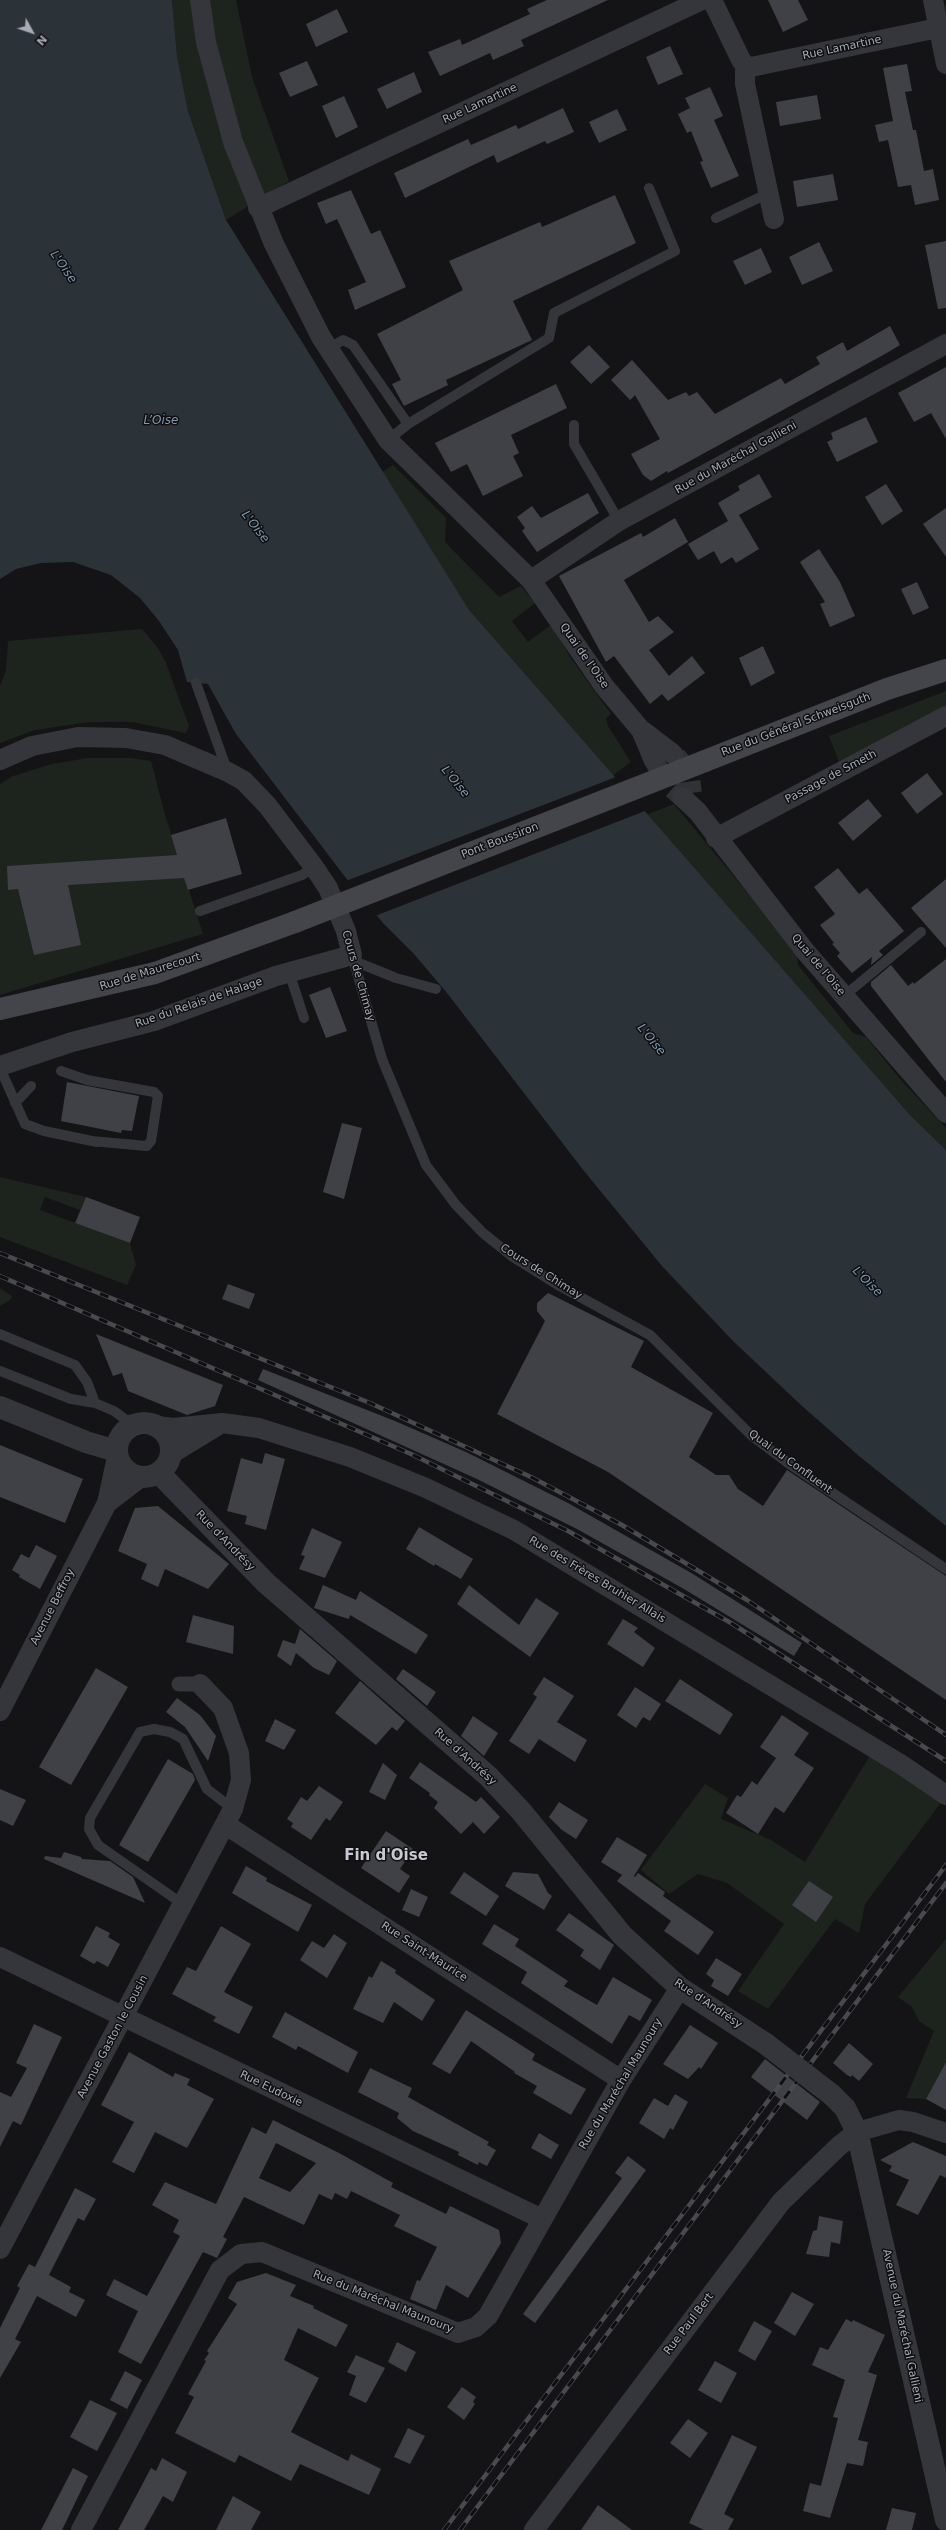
<!DOCTYPE html>
<meta charset="utf-8">
<style>
body{margin:0}
#map{position:relative;width:946px;height:2530px;overflow:hidden;background:#141416;font-family:"DejaVu Sans",sans-serif}
canvas{display:block}
.north{position:absolute;left:12px;top:12px;width:40px;height:40px;-webkit-text-stroke:3px #0f0f11;paint-order:stroke;rotate:130deg;font-size:11px;font-weight:700;line-height:16px;text-align:center;color:#a6abb6}
.north::after{content:'';display:block;margin:auto;width:14px;height:18px;background:#a6abb6;clip-path:polygon(50% 0,100% 100%,50% 72%,0 100%)}
</style>
<div id="map">
<canvas width="946" height="2530"></canvas>
<div class="north">N</div>
</div>
<script>
const ctx = document.querySelector('canvas').getContext('2d');
ctx.lineJoin = 'round';
function fill(path, color) { ctx.fillStyle = color; ctx.fill(path, 'evenodd'); }
const poly = rows => new Path2D(rows.map(r => 'M' + r).join(''));
function strokePath(path, color, width, dash) { ctx.strokeStyle = color; ctx.lineWidth = width; ctx.lineCap = dash ? 'butt' : 'round'; ctx.setLineDash(dash || []); ctx.stroke(path); }
function drawText(font, color, halo, rows, align = 'center') {
  ctx.font = font + ' "DejaVu Sans",sans-serif'; ctx.lineWidth = 3; ctx.setLineDash([]); ctx.textBaseline = 'middle'; ctx.strokeStyle = halo; ctx.fillStyle = color; for (const [text, x, y, turn = 0] of rows) {
    ctx.save(); ctx.translate(x, y); ctx.rotate((+turn || 0) * Math.PI / 180); ctx.textAlign = isNaN(turn) ? turn : align; if (halo) ctx.strokeText(text, 0, 0); ctx.fillText(text, 0, 0); ctx.restore();
  }
}
const green = poly([
 [172,0,236,0,252,77,289,181,226,220,188,111,177,56],
 [393,465,446,518,445,542,499,597,521,586,535,603,512,621,528,642,552,624,570,657,611,714,606,718,608,726,631,762,612,776,469,611,382,472],
 [142,629,158,648,166,663,189,726,186,733,132,722,90,722,35,730,0,743,0,686,6,671,8,641],
 [946,691,946,706,839,762,829,736],
 [88,758,130,758,151,761,165,815,203,934,0,995,0,784,13,776,52,764],
 [674,804,797,953,798,965,853,1033,866,1037,900,1079,946,1128,946,1150,910,1115,646,815],
 [0,1177,86,1197,80,1210,45,1197,40,1210,130,1243,136,1265,127,1285,0,1237],
 [0,1288,12,1296,10,1300,0,1306],
 [871,1754,946,1796,865,1904,859,1933,835,1919,768,2009,738,1991,784,1924,727,1883,698,1874,669,1894,641,1870,705,1784,728,1798,721,1819,771,1840,805,1862],
 [946,1939,946,2062,926,2099,906,2098,934,2031,919,2021,912,2007,898,1997]
]);
const water = poly([
 [0,0,172,0,177,56,188,111,226,220,469,610,910,1115,946,1150,946,1526,859,1456,802,1406,733,1341,662,1266,584,1171,447,993,414,954,383,923,346,878,236,734,208,684,187,682,178,650,159,621,140,598,111,575,73,562,41,563,16,569,0,579]
]);
const pier = poly([
 [616,777,645,811,375,916,346,881]
]);
const building = poly([
 [547,0,608,0,521,40,524,46,493,60,490,53,440,76,428,52,460,39,462,45,530,14,527,9],
 [768,0,798,0,808,20,783,32],
 [337,9,348,32,316,47,306,24],
 [670,46,683,74,658,85,646,57],
 [307,61,318,85,290,97,279,73],
 [907,64,912,91,905,92,913,130,916,130,924,171,933,169,939,200,915,205,911,185,898,187,888,140,879,142,875,125,893,121,883,68],
 [414,72,422,92,387,109,377,89],
 [710,87,723,116,714,120,739,176,711,188,700,162,703,161,691,131,687,133,678,114,690,108,685,98],
 [817,95,821,119,780,126,776,102],
 [344,96,358,127,336,138,322,106],
 [563,108,574,132,547,144,545,141,497,163,494,155,405,198,394,173,468,139,471,145,516,125,518,129],
 [617,109,627,130,599,143,589,122],
 [833,174,838,200,797,207,793,181],
 [351,190,371,234,380,230,406,287,355,310,348,290,366,282,337,219,326,224,317,203],
 [615,195,636,243,513,301,532,340,446,380,448,385,404,406,392,384,401,380,377,334,463,290,449,261,540,222,542,227],
 [946,241,946,308,938,309,925,245],
 [819,242,833,271,802,285,789,257],
 [761,248,772,272,745,285,733,261],
 [890,326,900,345,885,354,668,473,667,471,651,481,643,475,631,454,660,439,635,395,630,400,611,380,632,360,668,400,686,392,689,396,697,392,715,414,781,378,785,384,820,364,816,357,843,342,847,351],
 [589,345,610,367,591,384,570,362],
 [946,367,946,439,931,413,914,422,898,393],
 [556,384,567,408,511,435,519,453,513,456,523,476,483,496,467,464,451,472,435,443],
 [866,417,878,442,837,462,827,442,833,439,831,433],
 [759,474,772,497,739,515,759,549,736,563,732,557,721,564,714,551,698,560,688,544,728,521,718,503,740,490,738,486],
 [886,484,903,511,882,525,865,497],
 [588,493,599,513,537,552,522,531,525,528,517,517,532,506,541,518],
 [946,508,946,557,923,524],
 [675,518,688,542,624,580,649,622,658,616,674,632,649,650,669,676,692,656,705,673,668,701,662,694,650,704,614,656,606,662,559,576,641,533,643,537],
 [819,549,840,582,855,616,830,627,820,604,825,602,800,562],
 [917,582,929,608,913,615,901,589],
 [763,646,775,673,751,686,739,658],
 [927,773,943,794,917,814,901,793],
 [868,799,882,816,853,841,838,823],
 [226,818,242,874,188,890,184,878,68,885,81,945,34,955,18,889,8,890,7,866,177,855,171,835],
 [838,868,859,894,867,888,904,931,879,951,883,955,871,965,872,957,852,973,837,956,840,953,832,944,834,943,820,925,835,914,814,887],
 [946,879,946,948,911,908],
 [946,959,946,1082,871,986,871,982,891,965,908,986,913,982,914,984],
 [330,987,347,1031,326,1038,309,995],
 [67,1082,139,1096,132,1131,122,1130,121,1133,61,1121],
 [342,1123,362,1128,344,1199,323,1192],
 [86,1197,140,1217,130,1243,75,1223],
 [228,1284,255,1294,249,1309,222,1299],
 [548,1293,644,1341,631,1367,713,1413,689,1457,716,1475,729,1475,738,1489,763,1506,787,1470,946,1576,946,1700,608,1472,497,1414,545,1321,537,1311,537,1303],
 [96,1334,223,1385,215,1406,187,1415,128,1391,122,1373,113,1376],
 [263,1369,395,1421,466,1452,568,1503,693,1574,802,1643,794,1656,684,1589,577,1529,477,1479,258,1380],
 [0,1445,83,1479,65,1523,0,1497],
 [265,1453,285,1459,266,1530,245,1524,247,1516,227,1511,241,1458,262,1464],
 [158,1506,229,1564,208,1589,165,1569,158,1587,141,1579,147,1564,118,1551,135,1508],
 [419,1527,473,1559,461,1579,435,1564,434,1566,406,1549],
 [312,1528,342,1542,325,1578,299,1569,305,1556,301,1555],
 [36,1545,57,1556,40,1589,19,1577,20,1575,12,1570,21,1554,29,1558],
 [323,1585,356,1600,360,1591,428,1635,416,1654,350,1615,349,1619,314,1608],
 [469,1585,519,1625,536,1598,559,1613,530,1657,457,1604],
 [193,1615,234,1626,233,1654,186,1642],
 [623,1619,638,1628,634,1632,655,1648,643,1667,607,1644],
 [300,1629,337,1661,329,1675,314,1668,296,1653,291,1666,277,1656,283,1640,295,1644],
 [96,1668,128,1687,71,1785,39,1767],
 [403,1669,436,1692,427,1706,396,1679],
 [544,1677,574,1696,557,1722,587,1740,575,1762,539,1739,529,1754,509,1741,537,1697,533,1694],
 [680,1679,733,1714,720,1735,665,1701],
 [360,1681,405,1721,397,1731,392,1727,376,1745,335,1713],
 [635,1687,661,1704,650,1721,643,1717,636,1728,617,1715],
 [177,1698,200,1715,216,1736,208,1761,185,1727,166,1712],
 [782,1715,809,1733,794,1755,814,1768,784,1813,775,1807,758,1834,726,1813,737,1795,741,1797,752,1781,757,1785,776,1758,760,1747],
 [473,1716,498,1733,484,1756,461,1736],
 [275,1719,296,1730,284,1750,265,1741],
 [168,1759,193,1774,195,1780,148,1862,119,1845],
 [420,1762,476,1802,481,1797,500,1817,484,1834,473,1822,461,1834,434,1808,438,1802,429,1795,430,1793,409,1778],
 [383,1763,397,1775,385,1800,369,1792],
 [319,1786,343,1802,330,1821,326,1818,311,1840,291,1827,293,1823,287,1819,301,1797,307,1801],
 [0,1789,26,1800,13,1826,0,1820],
 [559,1802,588,1820,576,1839,562,1830,549,1817],
 [386,1831,413,1849,400,1869,410,1876,399,1893,361,1868],
 [617,1837,647,1855,634,1876,635,1877,638,1873,665,1892,663,1896,714,1932,698,1955,664,1931,671,1921,617,1881,622,1875,601,1862],
 [64,1852,81,1857,82,1859,110,1861,133,1877,145,1903,44,1859,45,1856,61,1858],
 [246,1866,267,1878,266,1881,312,1905,298,1932,232,1893],
 [464,1872,499,1896,486,1916,450,1893],
 [513,1872,538,1874,548,1893,552,1896,544,1910,505,1886],
 [809,1881,833,1897,816,1922,792,1905],
 [411,1889,428,1897,419,1917,402,1910],
 [569,1913,614,1945,600,1970,580,1956,584,1950,556,1930],
 [494,1924,519,1939,515,1946,568,1981,564,1986,597,2005,613,1977,652,2000,640,2021,629,2015,612,2044,521,1983,527,1972,482,1944],
 [96,1926,110,1933,108,1937,120,1944,108,1967,97,1961,94,1964,80,1956],
 [221,1926,251,1944,224,1992,253,2007,239,2034,213,2021,216,2017,172,1994,187,1967,196,1971],
 [334,1934,347,1943,327,1978,300,1960,312,1941,324,1948],
 [716,1958,742,1974,728,1996,711,1986,714,1980,706,1974],
 [381,1961,396,1970,395,1973,435,2000,422,2021,394,2002,383,2023,353,2009,369,1976,372,1978],
 [466,2010,535,2054,532,2060,586,2089,571,2115,533,2093,537,2086,514,2073,515,2072,471,2041,450,2074,432,2064],
 [285,2012,358,2052,348,2073,298,2046,296,2050,272,2037],
 [34,2024,62,2037,21,2125,13,2121,0,2147,0,2092,11,2097,27,2068,16,2063],
 [690,2025,718,2043,701,2069,699,2067,688,2079,663,2064],
 [849,2043,873,2064,859,2081,852,2075,851,2077,847,2075,833,2063],
 [129,2052,173,2077,175,2073,190,2079,187,2085,214,2099,187,2148,155,2132,134,2173,112,2162,134,2122,101,2105],
 [765,2059,820,2102,807,2120,751,2077],
 [946,2062,946,2110,926,2099],
 [370,2068,412,2088,408,2097,489,2142,487,2145,496,2150,487,2166,479,2162,478,2165,458,2155,459,2152,413,2131,397,2118,399,2113,358,2092],
 [675,2094,688,2102,673,2130,670,2128,664,2139,639,2123,654,2098,668,2106],
 [273,2120,339,2153,393,2183,391,2187,446,2214,450,2206,499,2230,501,2243,468,2298,446,2285,436,2310,410,2299,417,2280,420,2281,437,2247,394,2226,400,2215,351,2191,347,2199,335,2193,332,2200,319,2194,304,2225,244,2197,223,2237,227,2239,217,2258,203,2252,141,2364,118,2352,138,2311,106,2295,114,2279,147,2296,180,2236,173,2232,179,2220,152,2205,165,2182,216,2204,252,2127,266,2134],
 [276,2143,316,2163,290,2192,259,2178],
 [539,2133,559,2145,551,2159,531,2148],
 [913,2142,946,2156,946,2178,940,2175,918,2215,896,2205,909,2180,889,2171,892,2166,880,2160],
 [628,2156,646,2170,535,2323,523,2314,622,2178,615,2173],
 [75,2188,96,2199,84,2221,78,2218,49,2275,71,2287,69,2292,85,2300,76,2317,37,2296,15,2339,21,2342,0,2378,0,2328,20,2288,17,2286,29,2264,35,2267],
 [819,2216,843,2221,840,2244,831,2242,829,2257,806,2254,813,2231,817,2230],
 [266,2273,296,2285,290,2296,314,2306,313,2308,348,2325,336,2347,298,2328,284,2360,319,2378,291,2432,348,2461,351,2454,381,2469,369,2495,300,2464,291,2481,239,2455,235,2463,175,2433,194,2397,188,2394,206,2361,204,2360,209,2353,207,2351,237,2304,228,2298,237,2282],
 [792,2292,814,2304,795,2336,774,2323],
 [846,2319,852,2322,853,2320,885,2335,868,2372,877,2375,858,2440,868,2442,863,2466,847,2463,830,2518,803,2511,810,2483,821,2486,838,2418,833,2417,845,2380,812,2365,820,2347,828,2350],
 [754,2321,772,2331,755,2361,738,2351],
 [397,2342,416,2352,406,2372,388,2362],
 [356,2355,385,2368,366,2403,349,2395,356,2376,347,2372],
 [715,2361,737,2373,721,2403,698,2390],
 [125,2371,142,2380,127,2409,110,2400],
 [462,2387,476,2397,473,2402,475,2404,464,2420,447,2407],
 [90,2400,117,2413,97,2451,70,2437],
 [688,2419,708,2433,690,2458,670,2443],
 [408,2428,425,2436,410,2464,394,2457],
 [732,2435,757,2447,724,2514,734,2519,728,2530,704,2530,689,2523],
 [162,2458,187,2472,173,2502,163,2496,144,2530,118,2530,151,2468,156,2471],
 [73,2468,88,2476,62,2530,41,2530],
 [233,2496,261,2512,251,2530,216,2530],
 [598,2505,632,2530,581,2530],
 [892,2508,916,2513,912,2530,886,2530]
]);
const minorTunnel = poly([
 [676,756,689,772,692,793],
 [656,764,665,782,682,797]
]);
const service = poly([
 [716,218,767,194],
 [328,349,343,340,353,345,408,424],
 [574,425,574,444,619,521],
 [388,440,408,424,549,338,554,313,675,251,649,188],
 [196,683,227,770],
 [200,911,302,875,314,867],
 [352,955,382,1059,426,1165,456,1205,483,1233,513,1257,558,1285,650,1335,752,1436,788,1463,946,1569],
 [354,961,396,978,436,989],
 [289,972,304,1018],
 [844,996,921,932],
 [0,1068,25,1124,44,1131,97,1142],
 [61,1071,87,1080,154,1092,158,1096,151,1141,147,1146,91,1141],
 [15,1103,31,1086],
 [0,1334,75,1365,87,1382,95,1403],
 [0,1371,71,1399,95,1403,114,1411,133,1425],
 [184,1905,98,1845,89,1829,90,1818,140,1732,154,1729,170,1732,183,1739,207,1789,233,1809]
]);
const pedestrian = poly([
 [179,1684,200,1684]
]);
const minor = poly([
 [200,0,206,42,233,142,274,244,321,337,388,440,531,580,604,686,641,730,654,761],
 [712,0,741,60,745,65,751,67,938,28],
 [933,0,946,64],
 [745,65,745,84,774,219],
 [258,208,702,0],
 [531,580,619,521,946,344],
 [643,731,673,754],
 [0,760,32,746,78,737,126,738,165,745,228,772,244,781,267,805,314,867,328,888,346,931,352,955,276,976,154,1021,72,1042,0,1066],
 [682,797,698,812,805,951,946,1113],
 [716,838,946,716],
 [157,1426,173,1428,222,1423,259,1428,350,1457,426,1488,514,1530,902,1765,946,1795],
 [171,1454,217,1426],
 [107,1503,141,1477],
 [0,1711,107,1503,117,1457],
 [226,1825,621,2080],
 [0,1957,542,2219],
 [0,2249,233,1809,241,1780,239,1753,223,1708,200,1684],
 [81,2530,220,2270,241,2254,262,2252,458,2333,476,2327,488,2316,621,2080,680,1988],
 [534,2530,781,2202,839,2146,857,2132,899,2120,913,2122,946,2133]
]);
const tertiary = poly([
 [0,1407,86,1442,116,1451],
 '117 1450a27 27 0 1 1 54 0a27 27 0 1 1-54 0Z',
 [159,1473,266,1583,488,1776,521,1811,622,1935,680,1988,766,2044],
 [832,2095,845,2108,857,2132,946,2520]
]);
const secondary = poly([
 [705,761,887,689,946,670],
 [0,1009,155,973,295,922]
]);
const rail = poly([
 [0,1253,370,1403,531,1477,622,1525,747,1600,946,1735],
 [0,1276,411,1454,568,1531,731,1623,946,1761],
 [444,2530,946,1865],
 [460,2530,946,1883]
]);
const tertiaryBridge = poly([
 [766,2044,832,2095]
]);
const secondaryBridge = poly([
 [295,922,705,761]
]);
const streetNames = [
 ["Rue Lamartine",842,48,-12],
 ["Rue Lamartine",480,104,-25],
 ["Rue du Maréchal Gallieni",736,458,-29],
 ["Quai de l'Oise",584,656,55],
 ["Rue du Général Schweisguth",796,725,-21],
 ["Passage de Smeth",831,777,-28],
 ["Pont Boussiron",500,841,-21],
 ["Quai de l'Oise",818,965,50],
 ["Rue de Maurecourt",150,972,-17],
 ["Cours de Chimay",358,976,74],
 ["Rue du Relais de Halage",199,1003,-19],
 ["Cours de Chimay",541,1272,32],
 ["Quai du Confluent",790,1462,36],
 ["Rue d'Andrésy",225,1541,46],
 ["Rue des Frères Bruhier Allais",597,1580,31],
 ["Avenue Beffroy",53,1607,-63],
 ["Rue d'Andrésy",465,1757,42],
 ["Rue Saint-Maurice",424,1952,33],
 ["Rue d'Andrésy",708,2004,34],
 ["Avenue Gaston le Cousin",113,2037,-62],
 ["Rue du Maréchal Maunoury",621,2084,-59],
 ["Rue Eudoxie",271,2089,26],
 ["Rue du Maréchal Maunoury",383,2302,22],
 ["Rue Paul Bert",689,2324,-53],
 ["Avenue du Maréchal Gallieni",902,2326,78]
];
const waterNames = [
 ["L'Oise",63,267,55],
 ["L’Oise",161,421],
 ["L'Oise",255,527,52],
 ["L'Oise",455,782,51],
 ["L'Oise",651,1040,51],
 ["L'Oise",867,1282,45]
];
const districtNames = [
 ["Fin d'Oise",386,1856]
];
fill(green, '#1c241d');
fill(water, '#2b3339');
fill(pier, '#141416');
fill(building, '#404146');
strokePath(minorTunnel, '#313236', 20, [20, 10]);
strokePath(service, '#35363b', 10);
strokePath(pedestrian, '#35363b', 15);
strokePath(minor, '#35363b', 20);
strokePath(tertiary, '#35363b', 22);
strokePath(secondary, '#43454b', 22);
strokePath(rail, '#484a50', 4.5);
strokePath(rail, '#0f0f11', 3, [9]);
strokePath(tertiaryBridge, '#35363b', 22);
strokePath(secondaryBridge, '#43454b', 22);
drawText('11px', '#a6abb6', '#0f0f11', streetNames);
drawText('italic 12px', '#7e98b0', '#0f0f11', waterNames);
drawText('bold 15px', '#c7cad2', '#0f0f11', districtNames);
</script>
